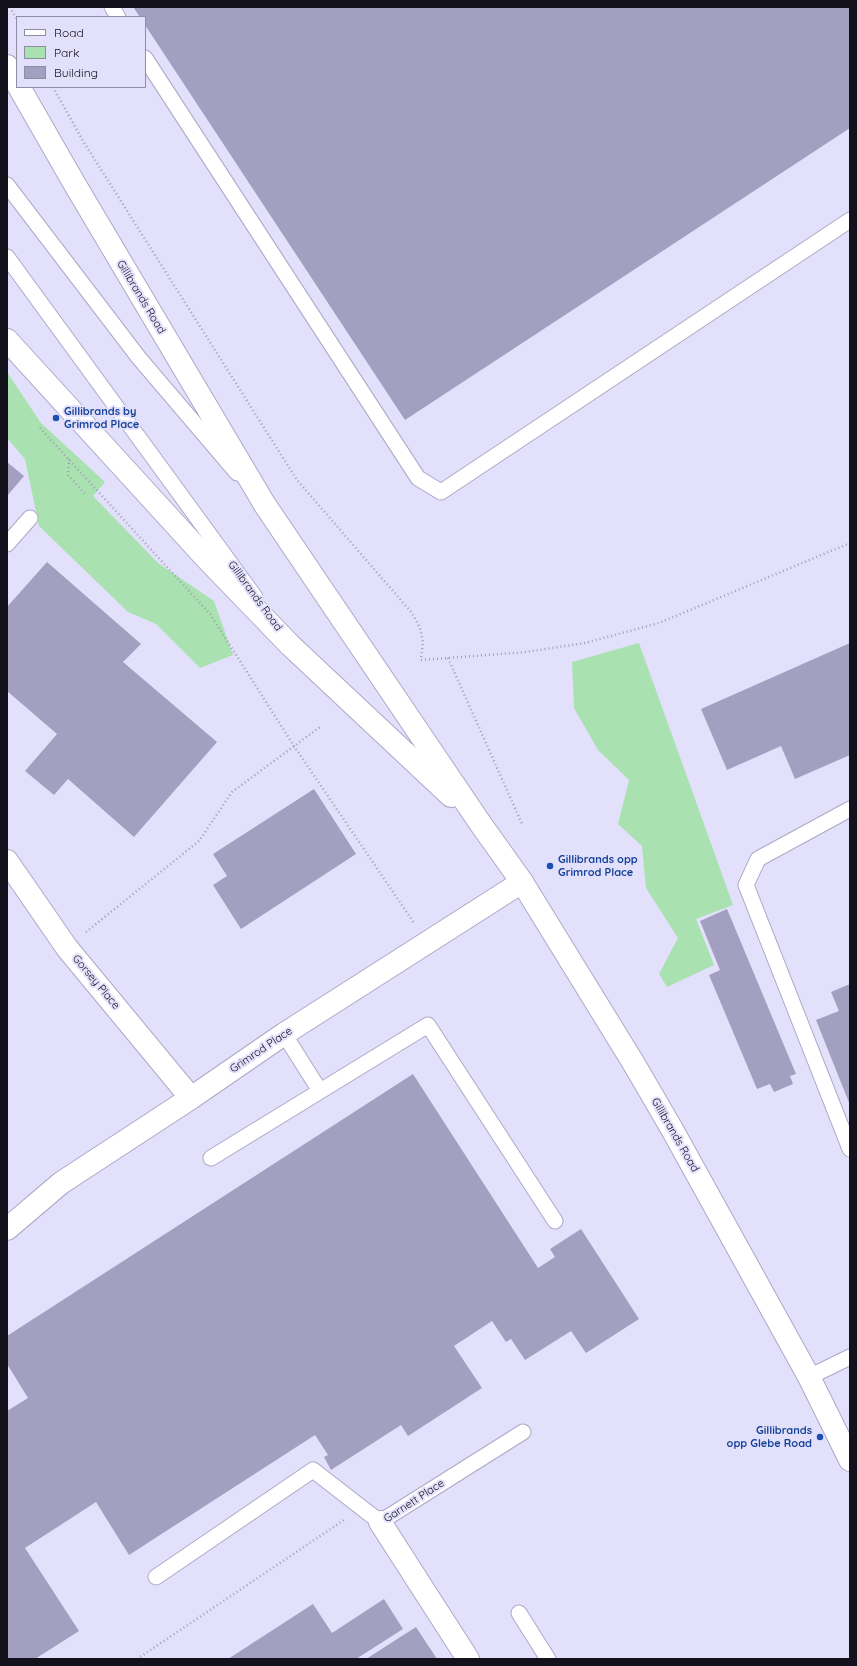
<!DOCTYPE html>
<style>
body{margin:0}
#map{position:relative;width:857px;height:1666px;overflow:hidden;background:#e3e0fb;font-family:Quicksand,sans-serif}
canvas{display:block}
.frame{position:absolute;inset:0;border:8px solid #12111c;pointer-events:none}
.legend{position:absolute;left:16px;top:16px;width:130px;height:72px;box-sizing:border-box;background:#e3e0fb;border:1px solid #8f8da2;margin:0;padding:5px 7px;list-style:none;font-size:12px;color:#12111c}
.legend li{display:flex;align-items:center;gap:8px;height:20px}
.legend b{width:20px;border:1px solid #8f8da2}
</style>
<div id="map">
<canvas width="857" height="1666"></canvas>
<div class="frame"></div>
<ul class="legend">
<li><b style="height:5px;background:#fff"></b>Road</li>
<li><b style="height:11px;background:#a9e1b1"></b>Park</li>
<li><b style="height:11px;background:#a39fc0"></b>Building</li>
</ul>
</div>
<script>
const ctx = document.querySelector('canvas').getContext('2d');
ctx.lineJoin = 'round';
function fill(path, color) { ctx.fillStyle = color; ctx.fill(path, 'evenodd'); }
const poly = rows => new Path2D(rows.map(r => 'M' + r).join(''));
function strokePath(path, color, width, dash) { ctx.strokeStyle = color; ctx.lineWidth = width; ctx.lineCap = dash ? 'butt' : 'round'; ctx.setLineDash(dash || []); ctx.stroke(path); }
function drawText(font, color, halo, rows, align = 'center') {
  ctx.font = font + ' Quicksand,sans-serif'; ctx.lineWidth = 4; ctx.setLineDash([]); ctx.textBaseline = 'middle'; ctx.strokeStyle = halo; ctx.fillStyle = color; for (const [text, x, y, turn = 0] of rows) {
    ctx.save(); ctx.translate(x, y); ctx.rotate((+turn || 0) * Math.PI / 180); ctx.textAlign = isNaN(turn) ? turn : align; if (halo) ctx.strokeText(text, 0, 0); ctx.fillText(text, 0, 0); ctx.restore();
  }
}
const green = poly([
 [7,372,41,423,105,482,93,496,158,563,214,601,233,655,200,668,156,624,128,612,39,526,25,459,7,438],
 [639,643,733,905,696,919,714,965,667,987,659,974,678,938,646,888,642,846,618,824,629,780,598,750,574,708,572,662]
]);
const building = poly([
 [133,7,850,7,850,128,405,420,145,25,145,17,140,17],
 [7,462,24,476,7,496],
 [47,562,141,644,123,662,217,742,134,837,68,779,54,795,25,771,57,734,7,691,7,607],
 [850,643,850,755,795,779,781,746,727,770,701,709],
 [314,789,356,854,241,929,213,885,227,876,213,854],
 [727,909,796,1074,790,1076,793,1084,774,1092,770,1084,757,1089,709,975,720,970,700,921],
 [850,984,850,1105,816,1020,839,1011,831,992],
 [413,1074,538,1268,555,1257,550,1249,581,1229,639,1319,586,1353,571,1331,525,1360,511,1339,506,1342,492,1321,454,1346,482,1388,408,1436,401,1425,331,1470,324,1457,328,1455,315,1435,129,1555,96,1502,25,1548,79,1631,35,1659,7,1659,7,1411,28,1398,7,1364,7,1336],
 [384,1599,403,1629,356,1659,228,1659,313,1604,332,1633],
 [416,1627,437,1659,366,1659]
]);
const path = poly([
 [10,7,17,20],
 [53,87,83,141,297,480,412,613,420,628,423,642,421,660,526,652,585,643,659,623,850,543],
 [40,428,210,614,294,746,414,923],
 [69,459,68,475,85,494],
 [448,658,523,826],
 [86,932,199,841,232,792,320,727],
 [137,1659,344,1520]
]);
const service = poly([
 [112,7,118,17],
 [145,58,418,478,441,492,850,220],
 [7,185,139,358,237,473],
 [7,257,255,597],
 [7,544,30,518],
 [850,809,758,859,746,885,850,1149],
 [284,1034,320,1091],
 [211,1158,428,1025,555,1221],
 [809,1377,850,1357],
 [156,1577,313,1470,380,1522,523,1432],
 [519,1613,548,1659]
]);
const minor = poly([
 [7,861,67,948,191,1098],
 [7,1229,61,1183,191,1098,284,1034,522,882],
 [380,1522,468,1659]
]);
const tertiary = poly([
 [7,66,17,84],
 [19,87,74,183,265,505,480,823,522,882,634,1064,673,1131,809,1377,850,1460],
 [7,340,206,558,290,645,451,796]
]);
const markers = [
 [56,418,4,"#1a4fb4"],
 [550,866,4,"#1a4fb4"],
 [820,1437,4,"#1a4fb4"]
];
const streetNames = [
 ["Gillibrands Road",141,297,59],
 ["Gillibrands Road",255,596,54],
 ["Gorsey Place",96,982,50],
 ["Grimrod Place",261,1050,-34],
 ["Gillibrands Road",675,1135,60],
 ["Garnett Place",414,1501,-33]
];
const transitNames = [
 ["Gillibrands by",64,412],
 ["Grimrod Place",64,425],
 ["Gillibrands opp",558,860],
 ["Grimrod Place",558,873],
 ["Gillibrands",812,1431,"right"],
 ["opp Glebe Road",812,1444,"right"]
];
fill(green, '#a9e1b1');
fill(building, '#a39fc0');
strokePath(service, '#aca8c8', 17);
strokePath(minor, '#aca8c8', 24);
strokePath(tertiary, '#aca8c8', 24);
strokePath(path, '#a29fb5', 2.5, [1, 3]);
strokePath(service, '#fff', 15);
strokePath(minor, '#fff', 22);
strokePath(tertiary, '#fff', 22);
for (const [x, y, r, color] of markers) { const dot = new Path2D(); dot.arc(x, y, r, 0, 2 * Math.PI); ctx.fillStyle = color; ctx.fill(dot); strokePath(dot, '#e3e0fb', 1.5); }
drawText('11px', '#12111c', '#e3e0fb', streetNames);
drawText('bold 11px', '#164399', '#e3e0fb', transitNames, 'left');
</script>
